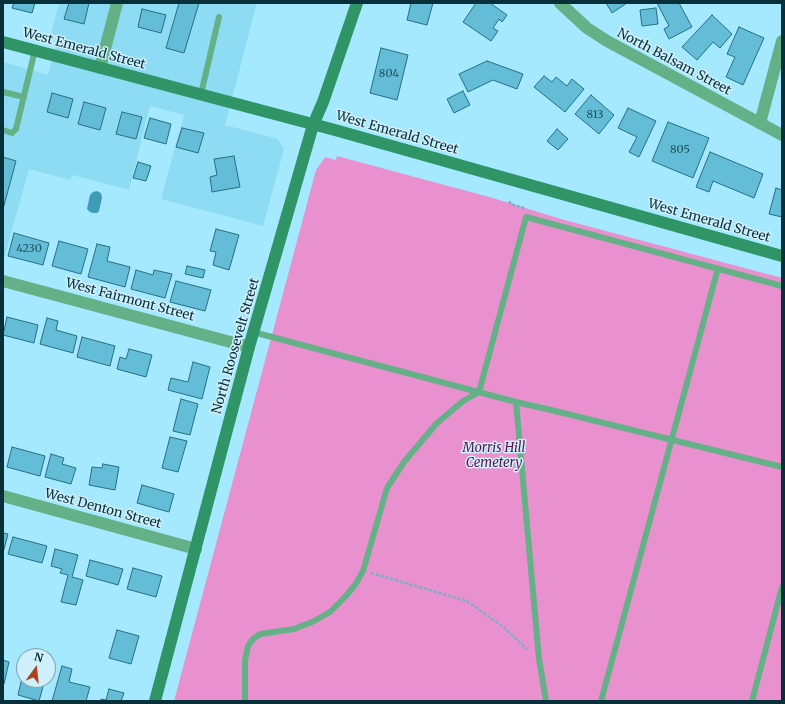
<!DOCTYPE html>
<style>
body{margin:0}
#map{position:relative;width:785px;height:704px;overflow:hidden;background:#a4e9ff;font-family:Merriweather,serif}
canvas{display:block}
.frame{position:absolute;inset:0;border:4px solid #07303a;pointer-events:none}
.north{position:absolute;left:16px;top:648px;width:40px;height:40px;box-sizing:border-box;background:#cff0fb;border:1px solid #7fa3ae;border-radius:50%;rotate:15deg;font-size:11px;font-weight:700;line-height:16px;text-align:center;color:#07303a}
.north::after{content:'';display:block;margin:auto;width:14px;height:18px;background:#ac451f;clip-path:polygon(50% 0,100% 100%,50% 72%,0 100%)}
</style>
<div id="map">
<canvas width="785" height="704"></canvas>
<div class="frame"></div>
<div class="north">N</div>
</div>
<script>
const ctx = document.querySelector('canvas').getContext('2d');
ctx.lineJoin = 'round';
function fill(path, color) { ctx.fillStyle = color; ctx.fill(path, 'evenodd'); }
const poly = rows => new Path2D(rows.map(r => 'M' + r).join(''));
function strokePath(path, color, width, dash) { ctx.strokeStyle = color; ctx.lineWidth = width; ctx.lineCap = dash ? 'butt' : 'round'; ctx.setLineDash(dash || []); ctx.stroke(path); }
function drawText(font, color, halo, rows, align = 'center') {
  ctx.font = font + ' Merriweather,serif'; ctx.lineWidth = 3; ctx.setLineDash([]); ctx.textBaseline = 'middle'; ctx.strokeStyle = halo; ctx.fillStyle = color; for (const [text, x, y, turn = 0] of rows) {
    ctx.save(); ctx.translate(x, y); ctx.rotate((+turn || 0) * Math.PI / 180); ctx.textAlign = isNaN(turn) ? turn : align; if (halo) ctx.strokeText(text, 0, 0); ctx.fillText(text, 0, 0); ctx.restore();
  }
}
const built = poly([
 [59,3,257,3,225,125,278,139,284,149,263,226,161,199,184,115,150,106,129,190,72,175,70,180,29,169,3,262,3,62,48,75,58,36,51,34]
]);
const green = poly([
 [337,156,493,198,561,219,782,278,782,701,174,701,316,170,325,157,336,160]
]);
const water = poly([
 [97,191,101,193,102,198,99,211,97,213,93,213,90,212,87,209,90,195,93,192]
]);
const building = poly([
 [14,3,35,3,32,13,12,8,14,3],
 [69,3,89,3,84,24,64,19,69,3],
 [179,3,199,3,184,53,166,48,179,3],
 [411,3,433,3,427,25,407,20,411,3],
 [476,3,490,3,507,15,502,22,499,19,493,28,498,31,491,41,463,22,476,3],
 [606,3,627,3,612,13,606,3],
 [657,3,679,3,692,27,669,39,664,29,669,26,657,3],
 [656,8,658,24,642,26,640,10,656,8],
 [142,9,166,15,161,33,138,27,142,9],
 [712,15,732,34,720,48,713,42,697,60,682,47,712,15],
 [739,27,764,38,743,85,726,77,735,57,727,54,739,27],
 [381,48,408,55,397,100,370,93,381,48],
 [487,61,523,74,517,89,493,80,468,92,459,74,487,61],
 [544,76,552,82,556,77,567,86,572,79,584,89,565,112,534,87,544,76],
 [463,91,470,105,454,113,447,99,463,91],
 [52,93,73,99,68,118,47,112,52,93],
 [591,95,614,115,599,134,575,114,591,95],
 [84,102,106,108,100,130,78,124,84,102],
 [628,108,656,121,639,157,629,152,637,137,618,128,628,108],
 [122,112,142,117,136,139,116,134,122,112],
 [150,118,171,124,166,144,144,138,150,118],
 [668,122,709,138,693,178,652,161,668,122],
 [182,128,204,133,198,153,176,147,182,128],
 [557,129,568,139,558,150,547,141,557,129],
 [710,152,763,174,754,198,713,181,709,192,696,187,710,152],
 [234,156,240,187,212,192,210,177,217,175,214,159,234,156],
 [3,157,16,161,3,209,3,157],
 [138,162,151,166,146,181,133,178,138,162],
 [776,188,782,190,782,217,769,214,776,188],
 [216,229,239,235,229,270,213,265,216,252,210,251,216,229],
 [14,233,49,243,43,265,8,256,14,233],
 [59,241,88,249,81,274,52,266,59,241],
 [97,244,110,247,107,261,130,267,125,287,88,277,97,244],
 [187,266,205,270,203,278,185,274,187,266],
 [136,270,153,275,154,270,172,274,165,298,131,289,136,270],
 [176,281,211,290,205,311,170,302,176,281],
 [7,317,38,325,34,343,3,335,7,317],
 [47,318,58,321,56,330,77,336,73,353,40,344,47,318],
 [82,337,115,346,110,366,77,357,82,337],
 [129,349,152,355,146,377,117,369,120,357,126,359,129,349],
 [193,362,210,367,202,399,168,390,171,378,188,382,193,362],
 [181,399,198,404,190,435,173,431,181,399],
 [170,437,187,441,178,472,162,468,170,437],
 [12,447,45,456,40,476,7,467,12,447],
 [51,454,64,458,62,464,76,468,71,484,45,477,51,454],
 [103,464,119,467,115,490,89,485,92,467,102,468,103,464],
 [142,485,174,494,169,512,137,503,142,485],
 [3,533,8,534,3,553,3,533],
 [13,537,47,546,42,563,8,554,13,537],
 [55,549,78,555,72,577,83,580,76,605,61,602,68,575,60,573,62,569,51,566,55,549],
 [90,560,123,569,118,585,86,576,90,560],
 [133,568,162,576,156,597,127,589,133,568],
 [117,630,139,636,131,664,109,658,117,630],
 [3,660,9,662,4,684,3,683,3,660],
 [62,666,72,669,69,682,90,687,86,701,52,701,62,666],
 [22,678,24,678,24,680,31,680,44,683,39,701,18,695,22,678],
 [109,689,124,693,121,701,101,701,101,699,106,700,109,689]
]);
const path = poly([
 [510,201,510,204,524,208],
 [371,573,467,601,502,626,527,649]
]);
const lane = poly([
 [3,92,24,97],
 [201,94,219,17],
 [3,130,12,133,16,129,35,50],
 [253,332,516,402,551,410,782,467],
 [516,402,539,659,546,701],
 [245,701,245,660,248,646,253,639,260,634,294,629,312,622,330,612,345,597,355,585,363,571,387,488,404,462,437,423,463,401,479,392,526,217,782,286],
 [601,701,718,268],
 [752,701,782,587]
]);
const street = poly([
 [560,3,587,28,607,41,782,135],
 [100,68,117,3],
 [760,123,782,41],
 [3,281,249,347],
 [3,496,196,549]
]);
const secondary = poly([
 [3,42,335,130,782,256],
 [155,701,249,347,313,125,323,102,357,3]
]);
const numberNames = [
 ["804",389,74],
 ["813",595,115],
 ["805",680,150],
 ["4230",29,249]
];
const streetNames = [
 ["West Emerald Street",84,49,15],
 ["North Balsam Street",674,62,28],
 ["West Emerald Street",397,133,16],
 ["West Emerald Street",709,221,16],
 ["West Fairmont Street",130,300,15],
 ["North Roosevelt Street",236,346,-74],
 ["West Denton Street",103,509,15]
];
const parkNames = [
 ["Morris Hill",494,448],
 ["Cemetery",494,463]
];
fill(built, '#8edcf3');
fill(green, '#e991ce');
fill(water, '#3e9cb6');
fill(building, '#63bdd7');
strokePath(building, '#286e81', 1);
strokePath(path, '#74b1c3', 2.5, [3, 2]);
strokePath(lane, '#64b188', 6);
strokePath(street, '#64b188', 12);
strokePath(secondary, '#2f9566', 12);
drawText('11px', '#1e5361', null, numberNames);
drawText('13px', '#07303a', '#cff0fb', streetNames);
drawText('italic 13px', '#591749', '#cff0fb', parkNames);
</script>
